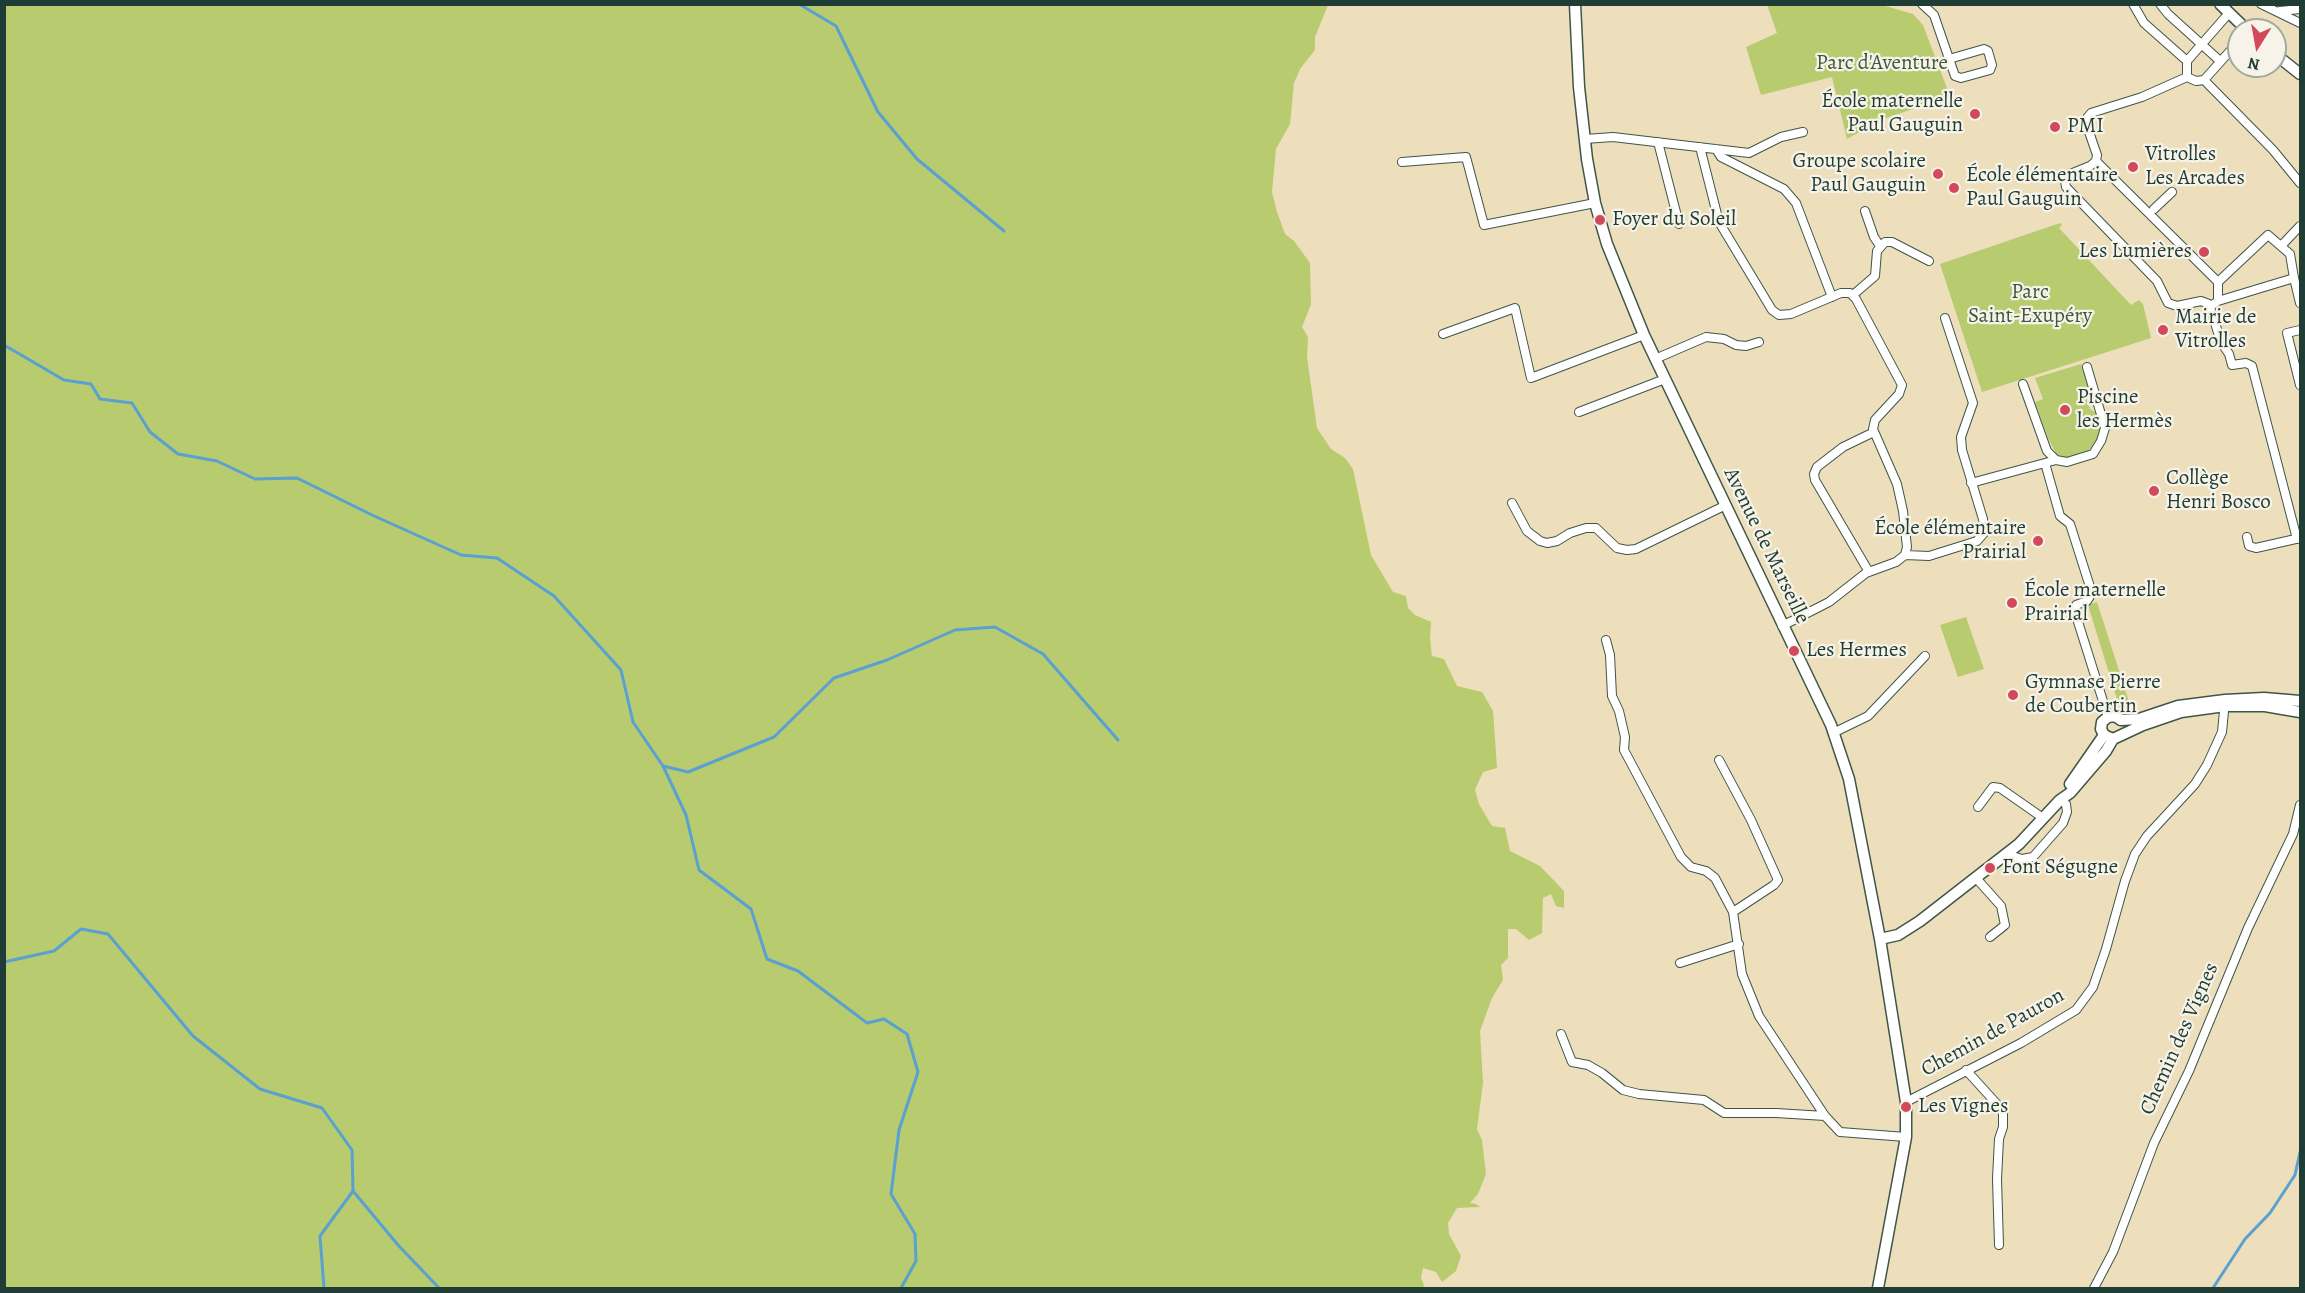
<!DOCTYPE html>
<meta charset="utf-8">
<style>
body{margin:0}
#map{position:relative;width:2305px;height:1293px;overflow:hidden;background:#eddebc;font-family:Alegreya,serif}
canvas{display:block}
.frame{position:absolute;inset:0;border:6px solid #1f3d34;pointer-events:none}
.north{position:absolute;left:2227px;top:18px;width:60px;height:60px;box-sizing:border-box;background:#f7f3e8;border:2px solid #a1aaa0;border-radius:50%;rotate:191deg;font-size:16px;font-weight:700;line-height:24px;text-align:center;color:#1f3d34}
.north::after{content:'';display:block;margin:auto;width:21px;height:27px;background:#d1495b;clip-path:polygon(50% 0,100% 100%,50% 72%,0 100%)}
</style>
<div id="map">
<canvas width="2305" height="1293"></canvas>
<div class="frame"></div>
<div class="north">N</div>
</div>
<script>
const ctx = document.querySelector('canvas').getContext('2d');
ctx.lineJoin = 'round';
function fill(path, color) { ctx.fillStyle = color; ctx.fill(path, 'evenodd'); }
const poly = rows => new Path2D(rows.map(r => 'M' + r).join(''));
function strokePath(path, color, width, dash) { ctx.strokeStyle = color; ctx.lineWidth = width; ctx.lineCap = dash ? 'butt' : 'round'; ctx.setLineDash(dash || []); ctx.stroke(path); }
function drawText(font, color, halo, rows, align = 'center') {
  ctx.font = font + ' Alegreya,serif'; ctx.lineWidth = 4.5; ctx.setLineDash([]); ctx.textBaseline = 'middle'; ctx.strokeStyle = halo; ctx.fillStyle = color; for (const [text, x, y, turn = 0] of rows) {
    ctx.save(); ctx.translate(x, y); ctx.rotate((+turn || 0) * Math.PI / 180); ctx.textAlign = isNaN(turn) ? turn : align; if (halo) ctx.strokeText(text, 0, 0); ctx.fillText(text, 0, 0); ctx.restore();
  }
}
const green = poly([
 [5,4,1328,5,1315,37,1315,50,1300,69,1294,83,1290,124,1276,149,1272,192,1277,212,1285,234,1294,241,1310,263,1311,304,1302,327,1308,337,1307,357,1317,428,1331,449,1345,458,1353,469,1371,555,1393,592,1406,596,1408,608,1415,615,1431,622,1430,639,1432,656,1444,659,1457,686,1482,692,1493,711,1497,768,1483,772,1475,790,1479,804,1492,826,1505,828,1510,851,1540,866,1564,891,1564,908,1556,906,1551,894,1543,898,1542,933,1529,940,1516,929,1508,929,1508,958,1501,965,1503,980,1492,998,1480,1031,1483,1083,1477,1129,1482,1140,1486,1174,1478,1194,1470,1203,1476,1204,1480,1207,1457,1208,1448,1223,1449,1234,1461,1256,1456,1271,1442,1282,1436,1272,1423,1268,1421,1278,1424,1285,1423,1288,5,1288],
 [1767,5,1882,5,1913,14,1923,25,1950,96,1881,120,1847,139,1832,77,1761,95,1746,47,1777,33],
 [2060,223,2062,225,2059,228,2131,305,2139,300,2143,304,2151,338,1982,392,1940,264],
 [2081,364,2088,385,2084,392,2090,409,2095,412,2100,426,2099,434,2098,440,2089,450,2066,458,2057,455,2048,438,2035,402,2043,399,2035,378],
 [2097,602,2131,708,2121,712,2088,605],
 [1966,617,1984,669,1958,677,1940,625]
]);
const stream = poly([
 [799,4,836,26,878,112,917,159,1004,231],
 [4,345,64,380,91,384,100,399,132,403,150,432,178,454,217,461,255,479,297,478,372,515,461,555,497,558,554,596,621,670,633,722,663,766,686,815,699,870,751,909,767,959,798,971,867,1023,884,1019,907,1034,918,1072,899,1130,891,1194,915,1234,916,1261,901,1288],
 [663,766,688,772,774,737,834,678,887,660,955,630,995,627,1043,654,1118,740],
 [4,962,54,951,81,929,108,934,193,1036,260,1089,322,1108,352,1150,353,1191,320,1236,324,1288],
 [353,1191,398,1245,439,1288],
 [2213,1288,2245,1239,2270,1213,2295,1175,2300,1152]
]);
const street = poly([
 [1922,4,1934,15,1955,76,1961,78,1990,70,1992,65,1988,51,1984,49,1949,59],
 [2133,4,2144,23,2187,61],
 [2160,4,2168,14,2220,61],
 [2261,4,2300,23],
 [2280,11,2300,9],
 [2187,77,2142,97,2091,113,2087,118,2087,126,2097,155,2096,161,2090,166,2068,175,2065,181,2066,187,2157,281,2168,303,2177,306,2201,301,2209,304,2221,342,2229,354,2232,365,2246,363,2252,366,2297,539],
 [2187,77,2187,61,2229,13],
 [2187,77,2196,81,2204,80,2239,41],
 [2204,80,2273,150,2300,183],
 [1585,139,1613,137,1749,153,1781,137,1803,132],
 [1658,142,1679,224],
 [1700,147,1719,222,1772,310,1779,315,1791,314,1841,293,1850,293,1856,299,1902,385,1899,394,1875,420,1873,429,1897,484,1903,511,1907,547,1905,555],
 [1716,149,1721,157,1784,189,1796,203,1832,297],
 [2096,161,2218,282],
 [1402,162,1466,157,1484,225,1595,203],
 [2154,209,2172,192],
 [1865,211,1874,237,1880,246],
 [2281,246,2300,226],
 [1853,295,1875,276,1877,251,1885,242,1892,242,1929,261],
 [2218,301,2294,278,2300,303],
 [2211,306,2218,301,2218,282,2268,235,2290,254,2294,278],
 [2300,330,2287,333,2300,385],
 [1443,334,1515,308,1531,378,1644,335],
 [1655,359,1706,337,1724,339,1736,345,1746,346,1759,342],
 [2023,384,2047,451,2056,460],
 [1579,412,1665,379],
 [2045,463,2060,516,2070,524,2092,593,2087,601,2076,605,2074,609,2108,717],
 [1971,483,2056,460,2067,462,2093,454,2101,441,2105,428,2087,367],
 [1512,503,1527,531,1540,541,1547,543,1557,541,1570,533,1586,528,1596,528,1617,548,1627,550,1636,549,1724,506],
 [2247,537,2249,546,2256,548,2300,538],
 [1869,572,1815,480,1814,474,1817,467,1843,447,1874,432],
 [1782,626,1829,602,1866,573,1896,562,1905,555,1929,556,1977,541,1984,533,1983,519,1962,450,1961,437,1973,403,1945,318],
 [1606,640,1610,655,1612,696,1619,711,1625,737,1624,750,1681,857,1691,867,1706,871,1715,878,1733,912,1742,974,1759,1016,1825,1116,1840,1132,1906,1137],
 [1833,733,1868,716,1925,656],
 [1719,760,1751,820,1778,880,1774,885,1733,912],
 [1978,807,1993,787,2000,788,2043,818],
 [2006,854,2022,859,2033,857,2063,823,2067,812,2066,804,2060,800],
 [1976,878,2001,906,2005,925,1990,937],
 [1680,963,1739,944],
 [1561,1034,1572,1062,1588,1065,1602,1073,1623,1090,1639,1094,1704,1100,1724,1113,1776,1113,1825,1116],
 [1966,1070,1996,1103,2003,1113,2003,1127,1999,1139,1997,1179,1999,1245],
 [1906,1102,2021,1043,2076,1010,2093,987,2106,949,2125,881,2135,854,2147,836,2195,784,2207,765,2222,732,2225,701],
 [2094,1288,2113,1252,2154,1143,2189,1071,2248,928,2293,834,2300,805]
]);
const secondary = poly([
 [1575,4,1579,87,1587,159,1595,203,1607,244,1644,335,1831,725,1849,779,1880,939,1906,1102,1906,1137,1878,1288],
 [2220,4,2247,30],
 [2275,54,2300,74],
 [2300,701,2264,698,2225,700,2178,706,2139,719,2121,720,2115,716,2108,717,2102,722,2101,729,2104,735,2113,739,2143,725,2181,712,2225,706,2265,706,2300,712],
 [2070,784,2104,735],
 [1880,939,1898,935,1920,921,2019,844,2060,800,2070,793,2106,751,2113,739]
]);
const markers = [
 [1975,114,6,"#d1495b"],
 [2055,127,6,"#d1495b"],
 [2133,167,6,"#d1495b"],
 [1938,174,6,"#d1495b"],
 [1954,188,6,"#d1495b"],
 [1600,220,6,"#d1495b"],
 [2204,252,6,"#d1495b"],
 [2163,330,6,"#d1495b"],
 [2065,410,6,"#d1495b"],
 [2154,491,6,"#d1495b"],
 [2038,541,6,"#d1495b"],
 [2012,603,6,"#d1495b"],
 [1794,651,6,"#d1495b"],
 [2013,695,6,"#d1495b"],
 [1990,868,6,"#d1495b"],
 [1906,1107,6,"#d1495b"]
];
const parkNames = [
 ["Parc d'Aventure",1882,64],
 ["Parc",2030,293],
 ["Saint-Exupéry",2030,317]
];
const poiNames = [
 ["École maternelle",1963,102,"right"],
 ["Paul Gauguin",1963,126,"right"],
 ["PMI",2067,127],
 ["Vitrolles",2145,155],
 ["Les Arcades",2145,179],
 ["Groupe scolaire",1926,162,"right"],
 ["Paul Gauguin",1926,186,"right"],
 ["École élémentaire",1966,176],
 ["Paul Gauguin",1966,200],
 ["Foyer du Soleil",1612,220],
 ["Les Lumières",2192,252,"right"],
 ["Mairie de",2175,318],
 ["Vitrolles",2175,342],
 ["Piscine",2077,398],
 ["les Hermès",2077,422],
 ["Collège",2166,479],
 ["Henri Bosco",2166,503],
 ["École élémentaire",2026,529,"right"],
 ["Prairial",2026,553,"right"],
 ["École maternelle",2024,591],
 ["Prairial",2024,615],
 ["Les Hermes",1806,651],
 ["Gymnase Pierre",2025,683],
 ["de Coubertin",2025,707],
 ["Font Ségugne",2002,868],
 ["Les Vignes",1918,1107]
];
const streetNames = [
 ["Avenue de Marseille",1766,546,64],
 ["Chemin de Pauron",1993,1033,-29],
 ["Chemin des Vignes",2180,1039,-66]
];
fill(green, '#b8cb6f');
strokePath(stream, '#5aa0d0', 3);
strokePath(street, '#3e5548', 10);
strokePath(secondary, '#3e5548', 13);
strokePath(street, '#fff', 8);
strokePath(secondary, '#fff', 10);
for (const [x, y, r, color] of markers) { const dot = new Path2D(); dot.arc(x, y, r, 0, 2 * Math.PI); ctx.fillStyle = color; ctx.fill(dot); strokePath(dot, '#f7f3e8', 2); }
drawText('21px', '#3e5940', '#f7f3e8', parkNames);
drawText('21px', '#1f3d34', '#f7f3e8', poiNames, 'left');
drawText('21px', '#1f3d34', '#f7f3e8', streetNames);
</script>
